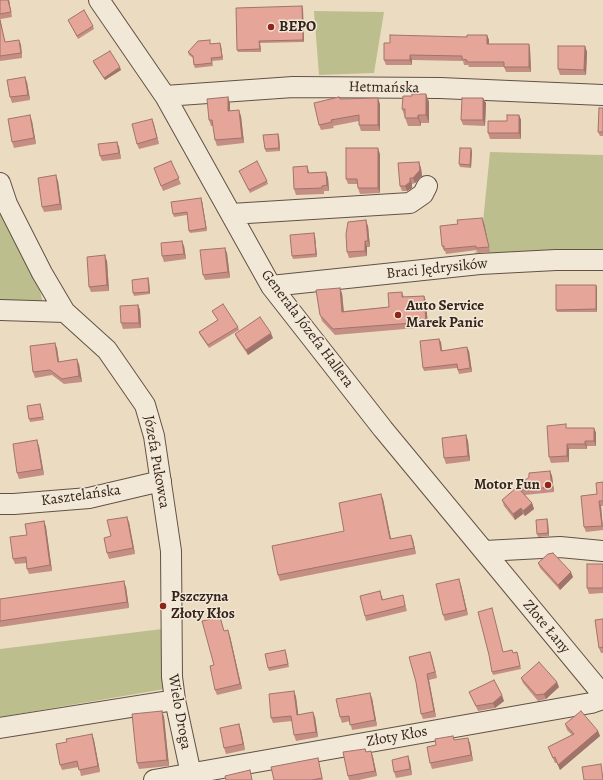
<!DOCTYPE html>
<meta charset="utf-8">
<style>
body{margin:0}
canvas{display:block;background:#ebdbc1}
</style>
<canvas width="603" height="780"></canvas>
<script>
const ctx = document.querySelector('canvas').getContext('2d');
ctx.lineJoin = 'round';
function fill(path, color) { ctx.fillStyle = color; ctx.fill(path, 'evenodd'); }
const poly = rows => new Path2D(rows.map(r => 'M' + r).join(''));
function strokePath(path, color, width, dash) { ctx.strokeStyle = color; ctx.lineWidth = width; ctx.lineCap = dash ? 'butt' : 'round'; ctx.setLineDash(dash || []); ctx.stroke(path); }
function drawText(font, color, halo, rows, align = 'center') {
  ctx.font = font + ' Alegreya,serif'; ctx.lineWidth = 3; ctx.setLineDash([]); ctx.textBaseline = 'middle'; ctx.strokeStyle = halo; ctx.fillStyle = color; for (const [text, x, y, turn = 0] of rows) {
    ctx.save(); ctx.translate(x, y); ctx.rotate((+turn || 0) * Math.PI / 180); ctx.textAlign = isNaN(turn) ? turn : align; if (halo) ctx.strokeText(text, 0, 0); ctx.fillText(text, 0, 0); ctx.restore();
  }
}
const green = poly([
 [314,11,384,12,374,73,319,75],
 [490,152,603,155,603,255,472,258,481,242],
 [0,208,37,277,43,304,0,307],
 [162,629,165,689,0,717,0,649]
]);
const minor = poly([
 [99,0,165,96,271,286,383,429,603,695],
 [165,96,293,87,440,88,603,95],
 [0,183,7,204,42,273,65,312,107,350,145,405,154,436,171,551,172,677,175,700,191,774,193,780],
 [231,214,410,203,423,194,427,186],
 [271,286,480,264,556,260,603,260],
 [0,310,65,312],
 [0,504,14,504,89,498,161,481],
 [485,551,560,547,603,551],
 [0,728,175,700],
 [154,780,591,703,603,699]
]);
const wall = poly([
 [0,0,9,0,12,17,1,19,0,19,5,42,19,40,21,45,22,58,0,61],
 [303,9,304,42,260,43,261,52,238,52,237,50],
 [68,20,93,26,94,29,78,39],
 [487,35,489,40,489,44,529,44,530,49,531,72,506,72,504,67,469,67,468,65,464,65,463,61,412,60,412,65,386,65,384,60,390,43],
 [220,43,221,46,223,60,212,61,213,66,195,68,194,65,193,58,189,55,188,52,211,44],
 [585,46,587,52,586,75,560,75,558,69],
 [93,61,121,70,105,80,94,64],
 [27,82,30,100,12,103,10,97],
 [426,94,429,102,429,123,421,123,421,126,408,126,402,109,412,96],
 [483,98,486,103,485,126,463,125,461,120],
 [340,99,380,104,380,131,361,131,359,125,359,121,333,126,334,128,321,130,319,125],
 [230,103,230,111,241,116,244,143,217,146,215,140,213,126,211,126,209,120],
 [603,108,603,136,600,136,598,132],
 [519,115,521,120,521,139,490,139,488,133,507,121],
 [152,119,159,144,139,149,137,144],
 [32,121,36,144,14,148,12,142],
 [279,136,280,151,266,152,265,149],
 [117,142,119,147,121,159,102,161,100,156],
 [472,151,471,168,460,167,459,164],
 [380,154,380,193,360,194,358,188,358,184,348,184,346,179],
 [171,161,181,184,163,191,154,168],
 [307,166,309,173,326,172,328,178,329,191,324,191,324,194,296,195,294,189],
 [421,168,422,176,415,183,412,184,412,188,407,191,402,191,400,186],
 [239,171,267,181,268,184,250,193],
 [58,181,62,210,44,212,42,207],
 [202,201,207,231,190,233,189,231,187,215,174,217,173,214],
 [484,223,490,252,478,253,477,250,446,254,445,251,444,251,442,246],
 [368,226,370,247,367,247,367,256,349,258,347,252],
 [315,236,317,257,293,259,292,256],
 [184,246,186,259,164,262,162,256],
 [227,253,230,278,205,280,203,275],
 [107,261,109,291,91,292,89,287],
 [148,278,149,281,150,294,134,296,133,293],
 [597,287,597,312,557,312,556,310],
 [402,292,404,297,424,296,426,301,428,327,335,335,322,321,320,315,342,293,344,311,389,307],
 [138,305,140,310,141,328,123,329,121,323],
 [212,311,238,327,239,330,209,348,200,335,199,332,218,320],
 [235,334,273,338,248,355,237,339],
 [441,342,442,350,469,351,472,372,459,374,457,368,424,371,423,368],
 [57,348,59,362,79,364,82,382,64,384,52,375,35,378,33,372],
 [41,406,44,420,30,422,29,419],
 [567,428,594,428,596,433,596,446,587,446,587,449,569,449,569,462,551,463,549,457],
 [466,435,468,441,470,461,446,464,444,458],
 [39,446,44,475,19,479,17,473],
 [550,471,552,476,554,492,525,495,532,503,534,509,525,516,523,514,515,520,504,506,502,500],
 [603,482,603,506,601,506,603,530,586,532,584,527,597,494],
 [383,499,391,539,411,535,413,540,416,554,280,581,278,575,344,531],
 [547,519,548,522,549,536,538,537,537,534],
 [44,521,46,527,52,571,29,574,27,569,27,563,15,564,13,559,27,535],
 [129,522,135,554,109,559,107,553,111,536],
 [538,563,573,577,560,590,540,568],
 [603,564,603,593,589,594,587,588],
 [461,585,468,615,445,621,443,615],
 [126,587,129,608,0,627,0,599],
 [382,595,383,600,404,600,407,611,366,621,365,616],
 [220,617,224,631,230,636,242,689,217,695,215,690,214,665],
 [603,619,603,653,601,653,599,648],
 [286,652,289,667,269,671,268,668],
 [430,652,437,678,429,680,436,717,423,719,421,714],
 [504,652,518,655,521,669,493,675,492,672],
 [521,678,559,687,546,699,538,701,523,683],
 [294,691,296,697,298,714,315,717,318,737,296,741,294,735,292,721,273,723,271,718],
 [469,692,504,701,495,708,478,711],
 [372,698,377,726,352,730,350,721,342,723,340,717],
 [162,711,164,717,169,766,139,769,137,763],
 [565,724,598,731,600,736,560,770,557,763,555,763,548,747,572,735,567,730],
 [241,730,245,750,226,754,224,748],
 [92,734,94,740,100,772,81,776,79,767,62,770,60,765,67,742],
 [455,740,470,743,473,761,432,769,430,763,436,745],
 [365,749,367,752,371,751,373,757,377,776,359,780,349,780,348,776],
 [410,762,412,775,396,778,394,772],
 [319,763,323,780,274,780]
]);
const shadedWall = poly([
 [8,0,9,0,12,17,11,12],
 [302,6,303,9,304,42,303,40],
 [487,35,489,40,489,49,487,44],
 [19,40,21,45,22,58,21,53],
 [259,41,260,43,261,52,260,49],
 [220,43,221,46,223,60,222,57],
 [529,44,530,49,531,72,529,67],
 [585,46,587,52,586,75,584,70],
 [410,55,412,60,412,65,410,60],
 [120,67,121,70,105,80,104,78],
 [25,77,27,82,30,100,28,95],
 [426,94,429,102,429,123,426,115],
 [228,97,230,103,230,117,228,111],
 [378,98,380,104,380,131,378,125],
 [483,98,486,103,485,126,483,120],
 [239,110,241,116,244,143,242,138],
 [30,115,32,121,36,144,34,138],
 [418,115,421,123,421,126,418,118],
 [519,115,521,120,521,139,519,133],
 [152,119,154,124,159,144,157,138],
 [278,134,279,136,280,151,279,148],
 [117,142,119,147,121,159,119,153],
 [378,148,380,154,380,193,378,188],
 [471,148,472,151,471,168,470,165],
 [419,162,421,168,422,176,415,183,413,178],
 [307,166,309,172,310,179,308,173],
 [326,172,328,178,329,191,327,185],
 [56,175,58,181,62,210,60,204],
 [410,178,412,184,412,188,407,191,405,186],
 [201,198,202,201,207,231,206,228],
 [482,218,484,223,490,252,489,247],
 [366,220,368,226,370,247,368,241],
 [314,233,315,236,317,257,316,254],
 [182,241,184,246,186,259,184,254],
 [365,241,367,247,367,256,365,251],
 [225,248,227,253,230,278,228,272],
 [105,255,107,261,109,291,107,285],
 [148,278,149,281,150,294,149,292],
 [596,285,597,287,597,312,596,309],
 [340,288,342,293,344,317,342,312],
 [424,296,426,301,428,327,426,322],
 [138,305,140,310,141,328,139,323],
 [271,333,273,338,248,355,246,350],
 [439,339,441,342,442,354,441,351],
 [55,343,57,348,60,368,58,362],
 [467,347,469,351,472,372,470,368],
 [77,359,79,364,82,382,79,376],
 [594,428,596,433,596,446,594,441],
 [466,435,468,441,470,461,468,456],
 [37,440,39,446,44,475,42,469],
 [585,441,587,446,587,449,585,444],
 [567,444,569,449,569,462,567,456],
 [550,471,552,476,554,492,552,487],
 [381,494,383,499,392,544,390,539],
 [599,501,601,506,603,529,602,526],
 [532,503,534,509,525,516,523,511],
 [521,508,523,514,515,520,513,514],
 [127,517,129,522,135,554,133,548],
 [547,519,548,522,549,536,548,533],
 [44,521,46,527,52,571,50,565],
 [411,535,413,540,416,554,414,548],
 [571,572,573,577,560,590,558,585],
 [459,579,461,585,468,615,466,610],
 [124,581,126,587,129,608,127,602],
 [228,630,230,636,242,689,240,684],
 [430,652,432,657,437,678,435,672],
 [427,674,429,680,436,717,434,711],
 [557,682,559,687,546,699,544,694],
 [294,691,296,697,299,720,297,715],
 [370,693,372,698,377,726,375,720],
 [502,695,504,701,495,708,493,703],
 [162,711,164,717,169,766,167,760],
 [313,712,315,717,318,737,316,732],
 [239,724,241,730,245,750,243,744],
 [598,731,600,736,560,770,558,765],
 [92,734,94,740,100,772,98,766],
 [468,738,470,743,473,761,471,755],
 [371,751,373,757,377,776,375,771],
 [408,756,410,762,412,775,410,769]
]);
const building = poly([
 [0,0,8,0,11,12,0,14,0,0],
 [302,6,303,40,259,41,260,49,237,50,236,8,302,6],
 [84,10,93,26,77,36,68,20,84,10],
 [0,20,5,42,19,40,21,53,0,56,0,20],
 [390,35,467,37,467,35,487,35,487,44,529,44,529,67,504,67,504,62,467,62,467,60,462,59,462,56,410,55,410,60,384,60,384,43,390,43,390,35],
 [210,40,210,44,220,43,222,57,211,58,212,63,194,65,193,56,188,52,198,41,210,40],
 [558,46,585,46,584,70,558,69,558,46],
 [110,51,120,67,104,78,93,61,110,51],
 [25,77,28,95,10,97,7,80,25,77],
 [412,94,426,94,426,115,418,115,418,118,405,118,405,109,402,109,403,96,412,96,412,94],
 [228,97,228,111,239,110,242,138,215,140,212,120,209,120,207,99,228,97],
 [339,97,340,99,378,98,378,125,359,125,359,115,331,120,332,122,319,125,314,103,339,97],
 [462,98,483,98,483,120,461,120,462,98],
 [599,108,603,108,603,132,598,132,599,108],
 [30,115,34,138,12,142,8,119,30,115],
 [507,115,519,115,519,133,488,133,488,121,507,121,507,115],
 [152,119,157,138,137,144,132,124,152,119],
 [278,134,279,148,265,149,263,135,278,134],
 [117,142,119,153,100,156,98,144,117,142],
 [346,148,378,148,378,188,358,188,357,179,346,179,346,148],
 [460,148,471,148,470,165,459,164,460,148],
 [171,161,179,178,161,186,154,168,171,161],
 [257,161,267,181,249,190,239,171,257,161],
 [419,162,420,170,413,178,410,178,410,182,405,186,400,186,398,163,419,162],
 [307,166,308,173,326,172,327,185,322,186,322,188,294,189,293,167,307,166],
 [56,175,60,204,42,207,38,178,56,175],
 [201,198,206,228,189,231,187,212,173,214,171,202,201,198],
 [482,218,489,247,476,248,476,246,444,249,444,246,442,246,440,226,458,224,457,220,482,218],
 [366,220,368,241,365,241,365,251,347,252,346,234,348,222,366,220],
 [314,233,316,254,292,256,290,235,314,233],
 [182,241,184,254,162,256,161,243,182,241],
 [225,248,228,272,203,275,200,250,225,248],
 [105,255,107,285,89,287,87,257,105,255],
 [148,278,149,292,133,293,132,280,148,278],
 [556,285,596,285,596,309,556,310,556,285],
 [340,288,342,312,389,307,388,293,402,292,402,297,424,296,426,322,333,329,320,315,316,290,340,288],
 [223,304,238,327,208,345,199,332,218,320,212,311,223,304],
 [138,305,139,323,121,323,120,306,138,305],
 [260,317,271,333,246,350,235,334,260,317],
 [439,339,441,351,467,347,470,368,458,370,457,364,423,368,420,341,439,339],
 [55,343,58,362,77,359,79,376,62,379,50,370,33,372,30,346,55,343],
 [40,404,43,417,29,419,27,406,40,404],
 [566,424,566,428,594,428,594,441,585,441,585,444,567,444,567,456,549,457,547,426,566,424],
 [466,435,468,456,444,458,442,438,466,435],
 [37,440,42,469,17,473,13,444,37,440],
 [550,471,552,487,520,490,532,503,523,511,521,508,513,514,502,500,529,477,529,473,550,471],
 [603,482,603,501,599,501,602,526,584,527,581,496,597,494,596,483,603,482],
 [381,494,390,539,411,535,414,548,278,575,272,546,344,531,339,503,381,494],
 [127,517,133,548,107,553,104,538,111,536,107,520,127,517],
 [547,519,548,533,537,534,536,520,547,519],
 [44,521,50,565,27,569,26,557,13,559,10,537,27,535,25,524,44,521],
 [553,553,571,572,558,585,538,563,548,554,553,553],
 [587,564,603,564,603,588,587,588,587,564],
 [459,579,466,610,443,615,436,584,459,579],
 [124,581,127,602,0,621,0,599,124,581],
 [380,591,382,600,403,595,405,606,365,616,360,596,380,591],
 [492,608,503,652,512,650,513,653,517,652,520,666,492,672,489,655,478,612,492,608],
 [220,617,224,631,228,630,240,684,215,690,210,666,214,665,202,621,220,617],
 [603,619,603,647,599,648,595,620,603,619],
 [285,650,288,664,268,668,265,654,285,650],
 [430,652,435,672,427,674,434,711,421,714,416,682,409,657,430,652],
 [539,662,557,682,544,694,536,695,521,678,539,662],
 [494,680,502,695,493,703,476,706,469,692,494,680],
 [294,691,297,715,313,712,316,732,294,735,291,716,271,718,269,694,294,691],
 [370,693,375,720,350,725,349,716,340,717,336,699,370,693],
 [162,711,167,760,137,763,132,714,162,711],
 [581,711,598,731,558,765,555,757,553,758,548,747,574,734,565,724,581,711],
 [239,724,243,744,224,748,220,728,239,724],
 [92,734,98,766,79,770,77,761,60,765,56,744,67,742,66,739,92,734],
 [453,736,454,740,468,738,471,755,430,763,427,747,436,745,435,739,453,736],
 [365,749,366,752,371,751,375,771,348,776,343,752,365,749],
 [408,756,410,769,394,772,392,760,408,756],
 [318,758,322,778,312,780,274,780,271,767,318,758],
 [601,764,603,780,584,780,582,767,601,764],
 [250,770,252,780,226,780,225,776,250,770]
]);
const markers = [
 [271,27,4,"#8f2418"],
 [398,315,4,"#8f2418"],
 [548,485,4,"#8f2418"],
 [163,606,4,"#8f2418"]
];
const poiNames = [
 ["BEPO",279,27],
 ["Auto Service",406,306],
 ["Marek Panic",406,323],
 ["Motor Fun",540,485,"right"],
 ["Pszczyna",171,597],
 ["Złoty Kłos",171,614]
];
const streetNames = [
 ["Hetmańska",384,88,1],
 ["Braci Jędrysików",437,269,-6],
 ["Generała Józefa Hallera",307,329,53],
 ["Józefa Pukowca",156,462,80],
 ["Kasztelańska",81,496,-8],
 ["Złote Łany",546,627,50],
 ["Wielo Droga",179,712,80],
 ["Złoty Kłos",397,737,-10]
];
fill(green, '#bdbe8e');
strokePath(minor, '#625245', 22);
strokePath(minor, '#f2e8d7', 20);
fill(wall, '#c58e84');
fill(shadedWall, '#a0746b');
fill(building, '#e5a599');
strokePath(building, '#a0746b', 1);
for (const [x, y, r, color] of markers) { const dot = new Path2D(); dot.arc(x, y, r, 0, 2 * Math.PI); ctx.fillStyle = color; ctx.fill(dot); strokePath(dot, '#f2e8d7', 1.5); }
drawText('bold 15px', '#35241c', '#f2e8d7', poiNames, 'left');
drawText('15px', '#35241c', '#f2e8d7', streetNames);
</script>
